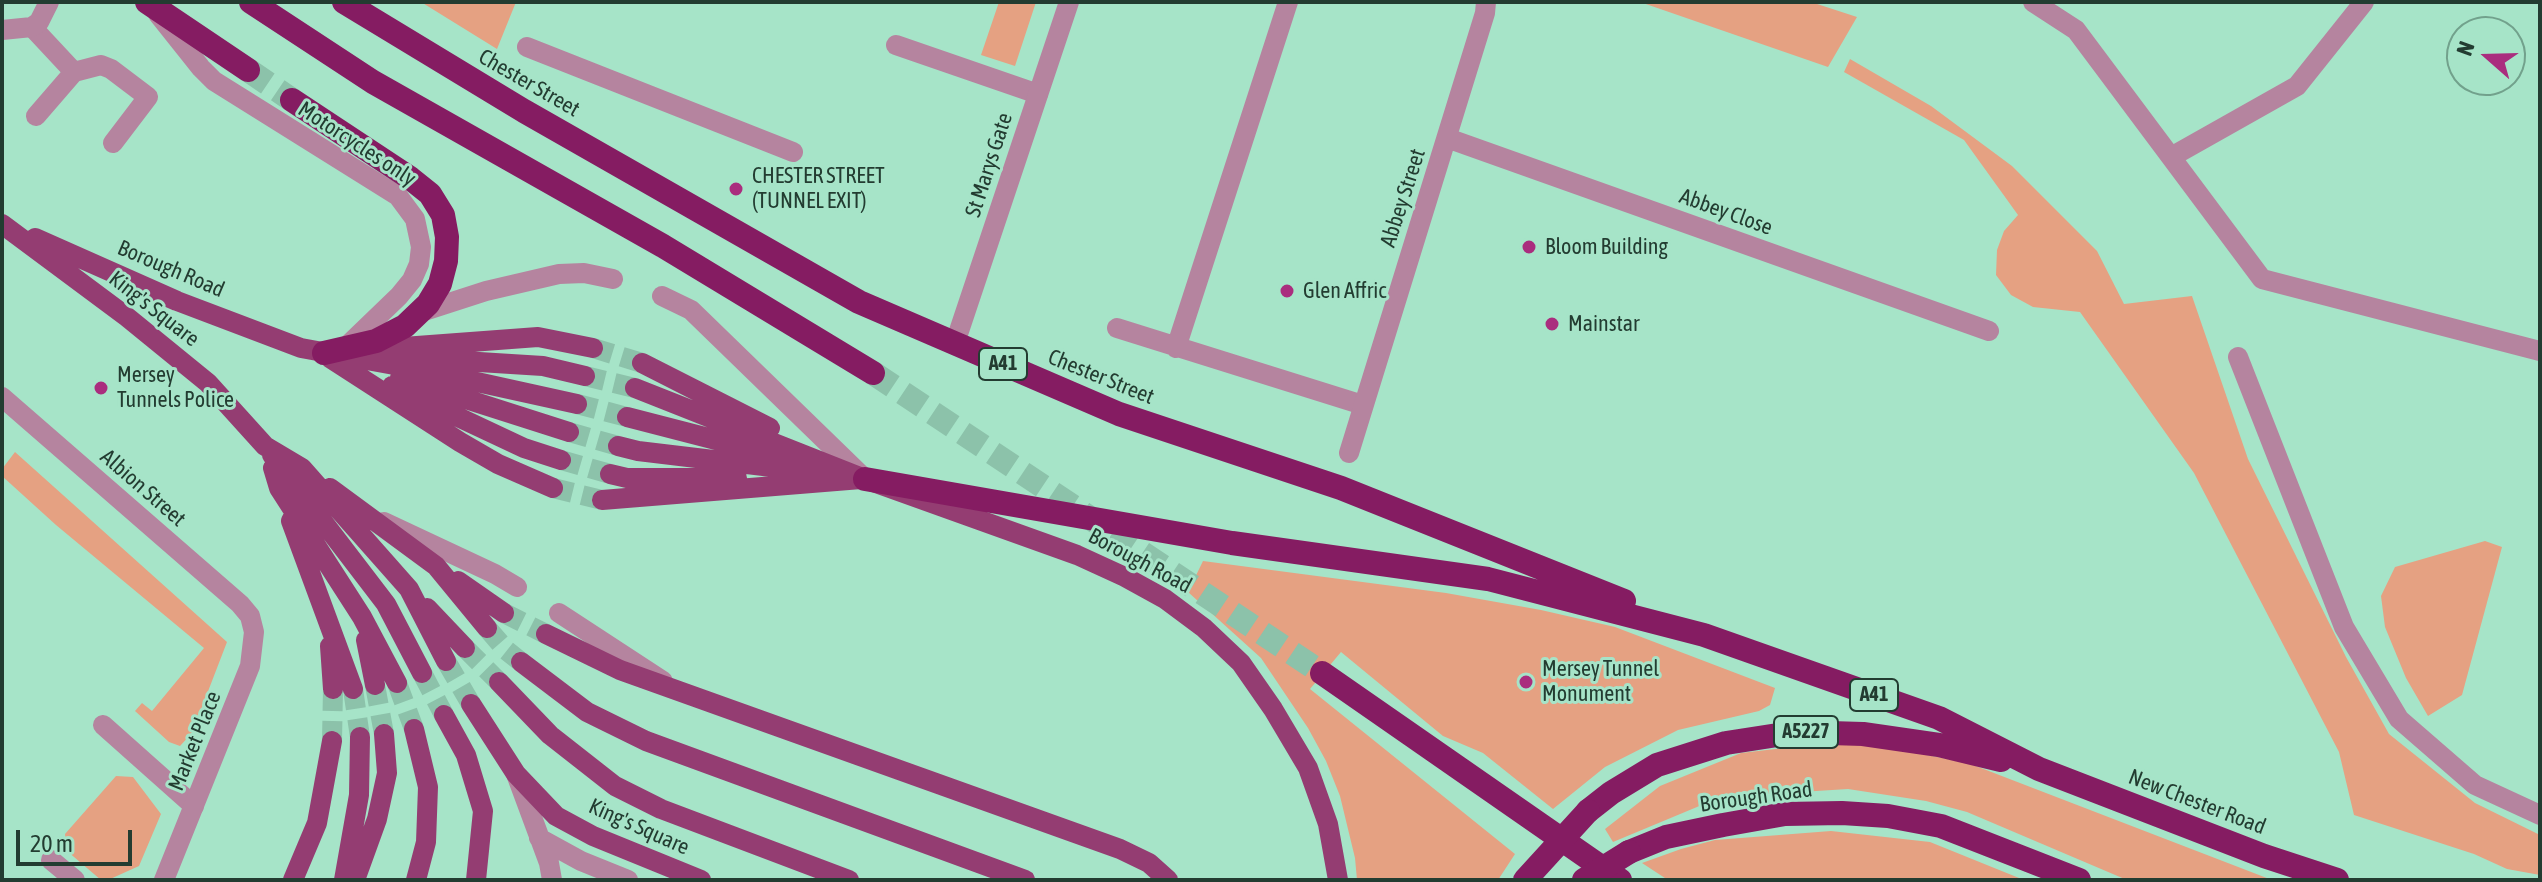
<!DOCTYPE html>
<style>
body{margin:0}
#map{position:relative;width:2542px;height:882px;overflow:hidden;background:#a6e4c8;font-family:"Asap Condensed",sans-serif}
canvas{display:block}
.frame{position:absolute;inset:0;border:4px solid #233c31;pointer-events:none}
.north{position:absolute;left:2446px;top:16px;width:80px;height:80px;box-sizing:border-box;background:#a6e4c8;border:2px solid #72a18c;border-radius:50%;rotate:290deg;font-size:22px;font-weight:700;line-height:32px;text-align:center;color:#233c31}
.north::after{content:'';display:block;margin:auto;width:28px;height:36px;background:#aa2d7e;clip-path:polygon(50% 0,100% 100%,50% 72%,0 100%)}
.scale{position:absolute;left:16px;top:830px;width:116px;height:36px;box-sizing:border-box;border:4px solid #233c31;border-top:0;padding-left:10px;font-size:24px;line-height:28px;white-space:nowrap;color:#233c31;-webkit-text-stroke:6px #a6e4c8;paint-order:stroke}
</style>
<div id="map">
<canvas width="2542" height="882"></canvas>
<div class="frame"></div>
<div class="north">N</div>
<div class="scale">20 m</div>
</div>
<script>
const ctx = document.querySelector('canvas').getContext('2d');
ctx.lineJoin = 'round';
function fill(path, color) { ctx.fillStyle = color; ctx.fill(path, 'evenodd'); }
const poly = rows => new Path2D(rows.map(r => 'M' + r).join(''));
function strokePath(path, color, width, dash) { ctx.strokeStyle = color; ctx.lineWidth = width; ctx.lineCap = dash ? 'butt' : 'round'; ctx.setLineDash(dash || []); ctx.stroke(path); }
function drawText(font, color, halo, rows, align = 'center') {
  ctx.font = font + ' "Asap Condensed",sans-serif'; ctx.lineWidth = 6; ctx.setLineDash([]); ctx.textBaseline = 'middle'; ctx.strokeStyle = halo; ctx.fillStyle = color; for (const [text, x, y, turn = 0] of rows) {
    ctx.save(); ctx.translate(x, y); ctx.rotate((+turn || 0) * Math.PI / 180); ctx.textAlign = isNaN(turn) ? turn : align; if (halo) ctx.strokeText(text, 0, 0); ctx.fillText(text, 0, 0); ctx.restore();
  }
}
const green = poly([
 [421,2,516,2,497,49],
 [999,2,1036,2,1015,66,981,55],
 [1640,2,1811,2,1857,17,1828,67],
 [1850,59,1931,106,2012,166,2097,251,2124,304,2192,296,2248,459,2346,657,2389,734,2475,803,2540,835,2540,875,2507,869,2474,854,2354,815,2339,752,2194,473,2080,312,2033,307,2011,295,1996,275,1997,250,2004,231,2018,215,1964,140,1844,72],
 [15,452,227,642,192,733,180,746,169,742,135,711,142,703,152,711,204,648,56,525,2,476,2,469],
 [2485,541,2502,547,2462,695,2428,716,2406,678,2385,627,2381,596,2395,567],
 [1203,561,1446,593,1541,610,1615,627,1775,688,1770,705,1759,711,1678,730,1605,767,1553,809,1483,753,1443,736,1341,652,1310,689,1515,854,1498,880,1357,880,1355,858,1340,796,1326,761,1308,728,1261,658,1188,592],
 [1827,743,1886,747,1968,763,2272,880,2127,880,1967,812,1926,801,1848,789,1721,797,1613,842,1605,829,1660,786,1741,753],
 [116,776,133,777,161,814,139,866,108,880,101,880,67,851,65,834],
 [1831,831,1930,842,2024,880,1668,880,1642,863,1681,849,1715,840]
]);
const primaryTunnel = poly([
 [593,348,642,363],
 [585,376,635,388],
 [577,404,627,417],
 [569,432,618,446],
 [561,460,610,474],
 [553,488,602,500],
 [504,613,546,634],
 [487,628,506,650,521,662],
 [465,648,499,682],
 [446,661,471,704],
 [422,673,444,715],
 [397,683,414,729],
 [375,685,384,734],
 [353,689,360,737],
 [332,741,333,689]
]);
const highwayTunnel = poly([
 [248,70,292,100],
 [873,373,1322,673]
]);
const lane = poly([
 [2033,2,2076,30,2262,279,2540,351],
 [158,14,201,68,214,81,398,196,415,219,421,247,419,264,412,280,399,296,345,348],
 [32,27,74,72],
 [896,45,1038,94],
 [527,47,793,152],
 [36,116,74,72,101,65,111,69,148,97,113,143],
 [2171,157,2297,86,2364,2],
 [662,296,691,310,865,479],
 [418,313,486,291,559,274,584,273,613,279],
 [1117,328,1363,405],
 [1176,348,1288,2],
 [2238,357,2344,627,2399,719,2475,785,2540,815],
 [384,522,495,574,517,587],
 [559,613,663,681],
 [103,725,194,806],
 [516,774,549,863,552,880],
 [539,838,581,861,628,880],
 [51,860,75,880]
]);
const street = poly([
 [2,30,32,27,39,22,49,2],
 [1447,138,1989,331],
 [955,343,1069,2],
 [2,397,240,604,250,616,254,632,250,666,164,880],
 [1349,453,1485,13,1486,2]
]);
const primary = poly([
 [2,224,127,317,208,383,265,446,302,468,409,589,446,661],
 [35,238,177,301,301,348,427,371,577,404],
 [363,350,538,337,593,348],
 [330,358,460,442,498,464,553,488],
 [415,358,543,366,585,376],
 [642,363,770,428],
 [400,378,569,432],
 [392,386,524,448,561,460],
 [635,388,865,479,1077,555,1125,577,1165,599,1204,628,1241,663,1273,709,1308,768,1328,824,1338,880],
 [627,417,782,457],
 [618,446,638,451,822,473],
 [272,455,386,604,422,673],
 [273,468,279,488,362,617,397,683],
 [610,474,627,478,737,478],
 [330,488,436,566,487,628],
 [602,500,861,479],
 [291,521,353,689],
 [458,581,504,613],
 [427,608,465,648],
 [546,634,620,670,1120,849,1149,863,1168,880],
 [366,640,375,685],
 [330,646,333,689],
 [521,662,587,712,646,741,1025,880],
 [499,682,550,735,615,786,661,809,849,880],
 [471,704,516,774,556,816,593,836,701,880],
 [444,715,466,755,483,811,476,880],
 [414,729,428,787,426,842,416,880],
 [293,880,317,823,332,741],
 [344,880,359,795,360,737],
 [355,880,377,819,387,773,384,734]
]);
const highway = poly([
 [147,2,248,70],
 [251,2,373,82,663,246,873,373],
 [344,2,524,111,859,302,1119,414,1341,488,1624,601],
 [292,100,410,178,430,194,443,215,447,237,446,261,440,284,428,304,405,326,376,341,324,353],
 [865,479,1232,543,1488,579,1704,635,1939,718,2039,769,2264,856,2337,880],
 [1322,673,1620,880],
 [1588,811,1611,793,1657,765,1726,743,1797,732,1863,734,1939,745,2001,760],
 [1629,852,1666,837,1723,825,1785,814,1842,813,1888,816,1941,826,2079,880]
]);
const highwayBridge = poly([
 [1525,880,1588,811],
 [1584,880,1629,852]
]);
const markers = [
 [736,189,8,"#aa2d7e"],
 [1529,247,8,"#aa2d7e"],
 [1287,291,8,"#aa2d7e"],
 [1552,324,8,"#aa2d7e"],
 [101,388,8,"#aa2d7e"],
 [1526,682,8,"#aa2d7e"]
];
const shields = [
 [1003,364,48],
 [1874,695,48],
 [1806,732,64]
];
const shieldNames = [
 ["A41",1003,364],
 ["A41",1874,695],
 ["A5227",1806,732]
];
const streetNames = [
 ["Chester Street",529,83,30],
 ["Motorcycles only",357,144,33],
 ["St Marys Gate",989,165,-72],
 ["Abbey Street",1403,198,-72],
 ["Abbey Close",1726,212,20],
 ["Borough Road",171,269,23],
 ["King's Square",154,309,38],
 ["Chester Street",1101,377,22],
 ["Albion Street",143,488,41],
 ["Borough Road",1140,561,28],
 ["Market Place",195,741,-68],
 ["Borough Road",1756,797,-8],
 ["New Chester Road",2197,802,21],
 ["King's Square",639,827,24]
];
const poiNames = [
 ["CHESTER STREET",752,176],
 ["(TUNNEL EXIT)",752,201],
 ["Bloom Building",1545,247],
 ["Glen Affric",1303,291],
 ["Mainstar",1568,324],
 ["Mersey",117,375],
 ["Tunnels Police",117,400],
 ["Mersey Tunnel",1542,669],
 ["Monument",1542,694]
];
fill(green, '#e5a182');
strokePath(primaryTunnel, '#8cc2aa', 20, [20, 10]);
strokePath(highwayTunnel, '#8cc2aa', 24, [24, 12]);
strokePath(lane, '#b5849f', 20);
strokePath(street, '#b5849f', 20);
strokePath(primary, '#943d72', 20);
strokePath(highway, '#851c62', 24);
strokePath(highwayBridge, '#851c62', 24);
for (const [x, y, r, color] of markers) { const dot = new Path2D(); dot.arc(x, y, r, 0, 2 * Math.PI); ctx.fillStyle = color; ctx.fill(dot); strokePath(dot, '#a6e4c8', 3); }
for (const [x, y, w] of shields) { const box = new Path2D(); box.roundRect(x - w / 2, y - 16, w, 32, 6); ctx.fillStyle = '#a6e4c8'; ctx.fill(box); strokePath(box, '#233c31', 2); }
drawText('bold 20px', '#233c31', null, shieldNames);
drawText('22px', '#233c31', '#a6e4c8', streetNames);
drawText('22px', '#233c31', '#a6e4c8', poiNames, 'left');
</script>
